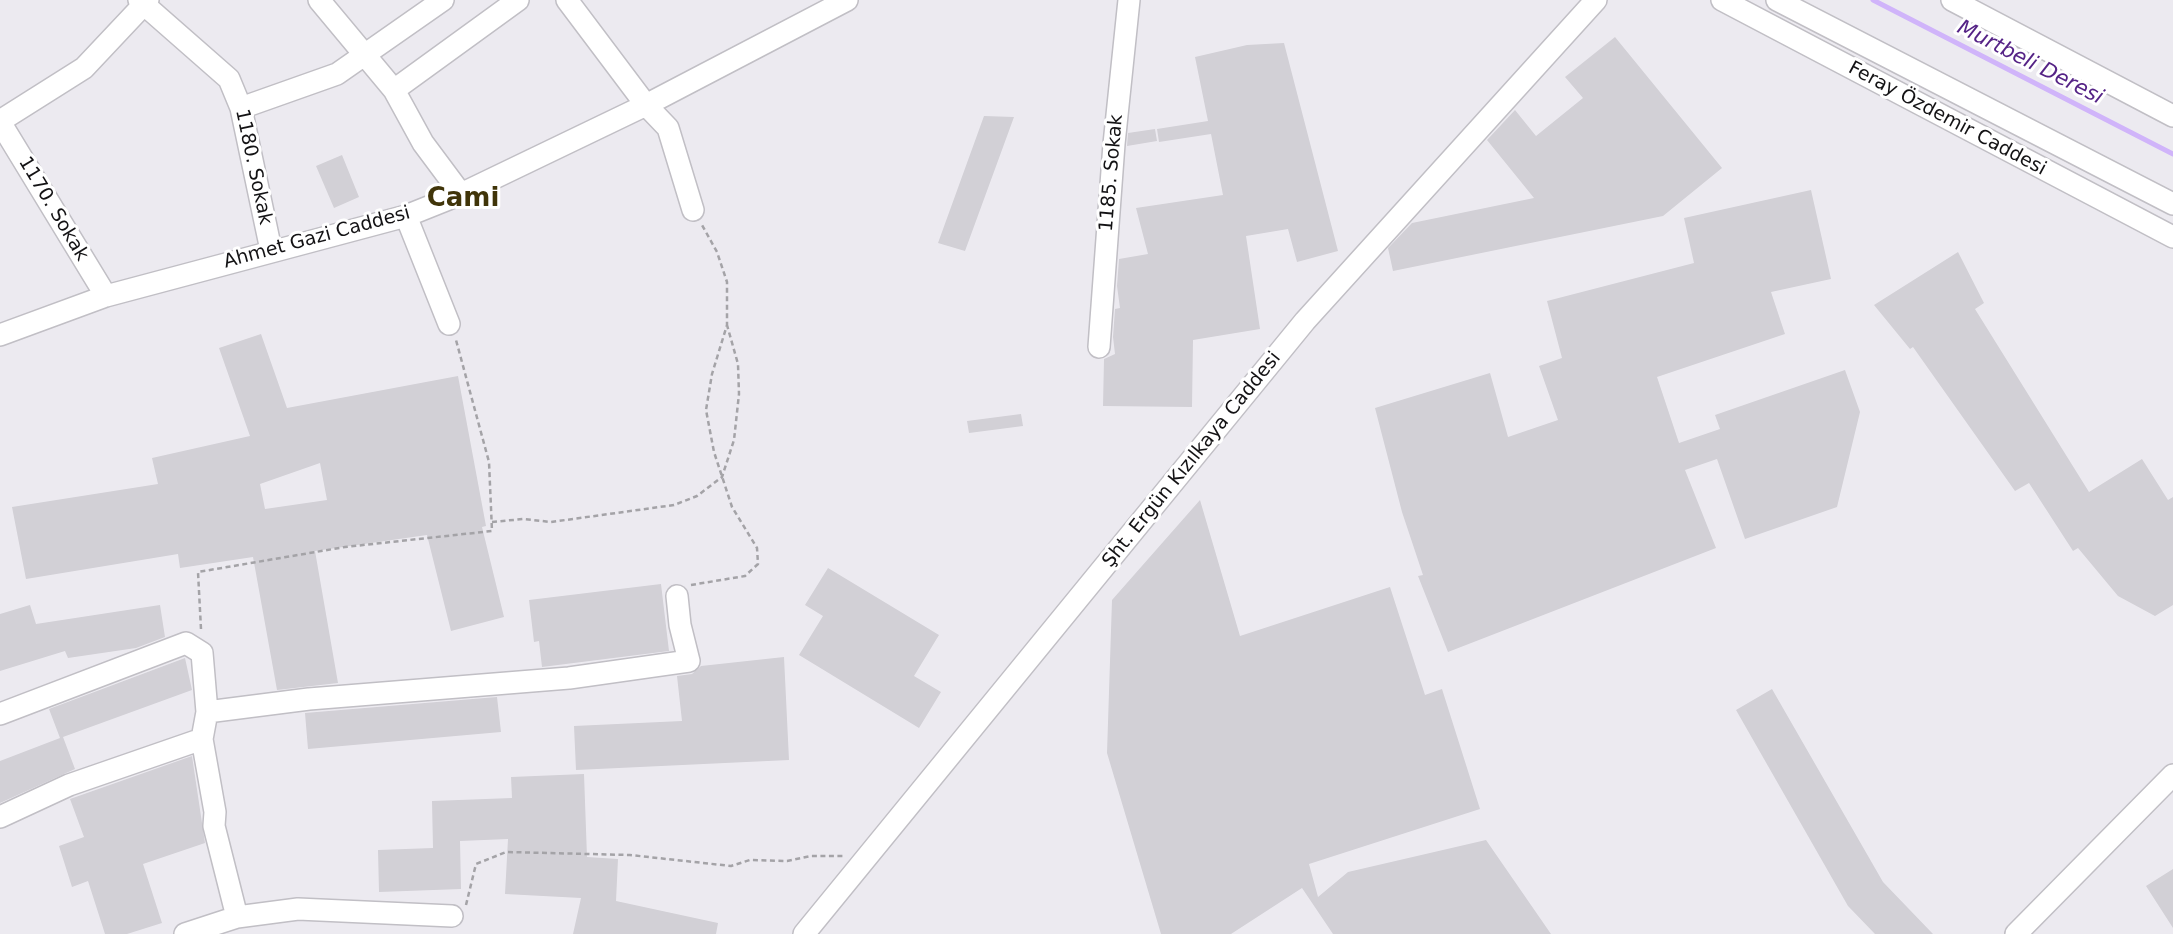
<!DOCTYPE html>
<meta charset="utf-8">
<style>
body{margin:0}
canvas{display:block;background:#eceaf0}
</style>
<canvas width="2173" height="934"></canvas>
<script>
const ctx = document.querySelector('canvas').getContext('2d');
ctx.lineJoin = 'round';
const poly = rows => new Path2D(rows.map(r => 'M' + r).join(''));
function strokePath(path, color, width, dash) { ctx.strokeStyle = color; ctx.lineWidth = width; ctx.lineCap = dash ? 'butt' : 'round'; ctx.setLineDash(dash || []); ctx.stroke(path); }
function fill(path, color) { ctx.fillStyle = color; ctx.fill(path, 'evenodd'); }
function drawText(font, color, halo, rows, align = 'center') {
  ctx.font = font + ' "DejaVu Sans",sans-serif'; ctx.lineWidth = 6; ctx.setLineDash([]); ctx.textBaseline = 'middle'; ctx.strokeStyle = halo; ctx.fillStyle = color; for (const [text, x, y, turn = 0] of rows) {
    ctx.save(); ctx.translate(x, y); ctx.rotate((+turn || 0) * Math.PI / 180); ctx.textAlign = isNaN(turn) ? turn : align; if (halo) ctx.strokeText(text, 0, 0); ctx.fillText(text, 0, 0); ctx.restore();
  }
}
const stream = poly([
 [1873,0,2173,154]
]);
const building = poly([
 [1615,37,1722,168,1663,216,1393,271,1388,248,1412,223,1534,198,1487,140,1515,110,1536,136,1583,98,1565,77],
 [1284,43,1338,251,1297,262,1288,229,1246,236,1260,329,1193,340,1192,407,1103,406,1104,359,1115,354,1113,337,1115,309,1120,308,1117,286,1119,259,1148,254,1136,208,1223,195,1211,134,1159,142,1157,129,1208,121,1195,57,1247,45],
 [984,116,1014,117,965,251,938,243],
 [1155,129,1157,141,1127,146,1128,133],
 [342,155,359,197,334,208,316,166],
 [1811,190,1831,279,1771,292,1785,334,1657,377,1679,443,1720,429,1715,415,1845,370,1860,412,1837,507,1745,539,1717,459,1685,470,1716,548,1448,652,1418,576,1423,575,1402,512,1375,408,1490,373,1508,437,1558,420,1539,366,1562,358,1547,301,1694,263,1684,218],
 [1958,252,1984,303,1975,309,2089,492,2142,459,2168,500,2173,497,2173,605,2155,616,2118,596,2078,548,2073,551,2029,483,2015,491,1913,347,1910,349,1874,305],
 [261,334,287,408,458,376,486,526,482,527,504,617,451,631,427,535,315,551,338,683,277,690,253,557,180,568,178,554,26,579,12,507,158,484,152,458,250,436,219,348],
 [320,463,327,500,265,509,260,484],
 [1021,414,1023,426,969,433,967,421],
 [1200,500,1240,636,1390,587,1425,695,1442,689,1480,809,1309,864,1318,897,1348,872,1486,840,1551,934,1333,934,1302,888,1231,934,1161,934,1107,753,1112,600],
 [828,568,939,635,914,676,941,692,919,728,799,655,823,616,805,605],
 [661,584,669,651,542,667,539,641,534,642,529,600],
 [30,605,36,624,160,605,165,637,136,648,68,658,65,651,0,671,0,614],
 [784,657,789,760,576,770,574,726,682,721,677,676,692,674,701,666],
 [185,658,192,690,63,737,75,769,0,803,0,761,60,738,49,709],
 [1772,689,1883,882,1933,934,1875,934,1848,906,1736,710],
 [497,697,501,732,308,749,305,713],
 [192,756,205,843,143,864,162,923,127,934,105,934,88,881,72,887,59,846,84,837,70,799],
 [584,774,587,857,618,859,616,901,718,923,716,934,573,934,581,898,505,894,508,839,460,841,461,889,379,892,378,850,433,848,432,801,512,798,511,777],
 [2173,869,2173,928,2146,886]
]);
const path = poly([
 [492,522,523,519,551,522,674,505,697,496,722,477,734,440,739,394,738,364,727,325],
 [691,585,745,576,758,564,757,548,732,507,714,452,706,410,712,374,727,325,727,282,717,252,702,225],
 [201,629,198,572,345,547,492,531,489,462,456,340],
 [466,905,476,864,506,852,630,855,731,866,750,860,787,861,811,856,844,856]
]);
const minor = poly([
 [139,0,229,79,241,108,271,250],
 [319,0,394,90,423,143,461,194],
 [567,0,646,105,668,128,693,210],
 [1722,0,2173,237],
 [1777,0,2173,204],
 [1952,0,2173,116],
 [394,90,518,0],
 [241,108,337,74,443,0],
 [0,121,84,68,148,0],
 [0,122,106,296],
 [406,216,449,324],
 [0,335,106,296,406,216,461,194,646,105,847,0],
 [1099,347,1114,144,1129,0],
 [207,712,309,699,569,678,689,661,680,625,677,596],
 [0,714,186,643,202,653,207,712,202,739,69,785,0,817],
 [202,739,215,812,214,826,237,917],
 [185,934,237,917,298,909,452,916],
 [804,934,1305,321,1596,0],
 [2016,934,2173,775]
]);
const streetNames = [
 ["Feray Özdemir Caddesi",1947,119,28],
 ["1180. Sokak",253,167,78],
 ["1185. Sokak",1112,173,-85],
 ["1170. Sokak",53,209,59],
 ["Ahmet Gazi Caddesi",317,238,-15],
 ["Şht. Ergün Kızılkaya Caddesi",1192,460,-51]
];
const waterNames = [
 ["Murtbeli Deresi",2030,63,27]
];
const districtNames = [
 ["Cami",463,199]
];
strokePath(stream, '#d0b4fa', 5);
fill(building, '#d2d0d6');
strokePath(minor, '#c1bfc5', 24);
strokePath(path, '#a4a3a7', 2.5, [5, 3.5]);
strokePath(minor, '#fff', 21);
drawText('19px', '#131214', '#fff', streetNames);
drawText('italic 21px', '#552386', '#fff', waterNames);
drawText('bold 26px', '#403409', '#fff', districtNames);
</script>
